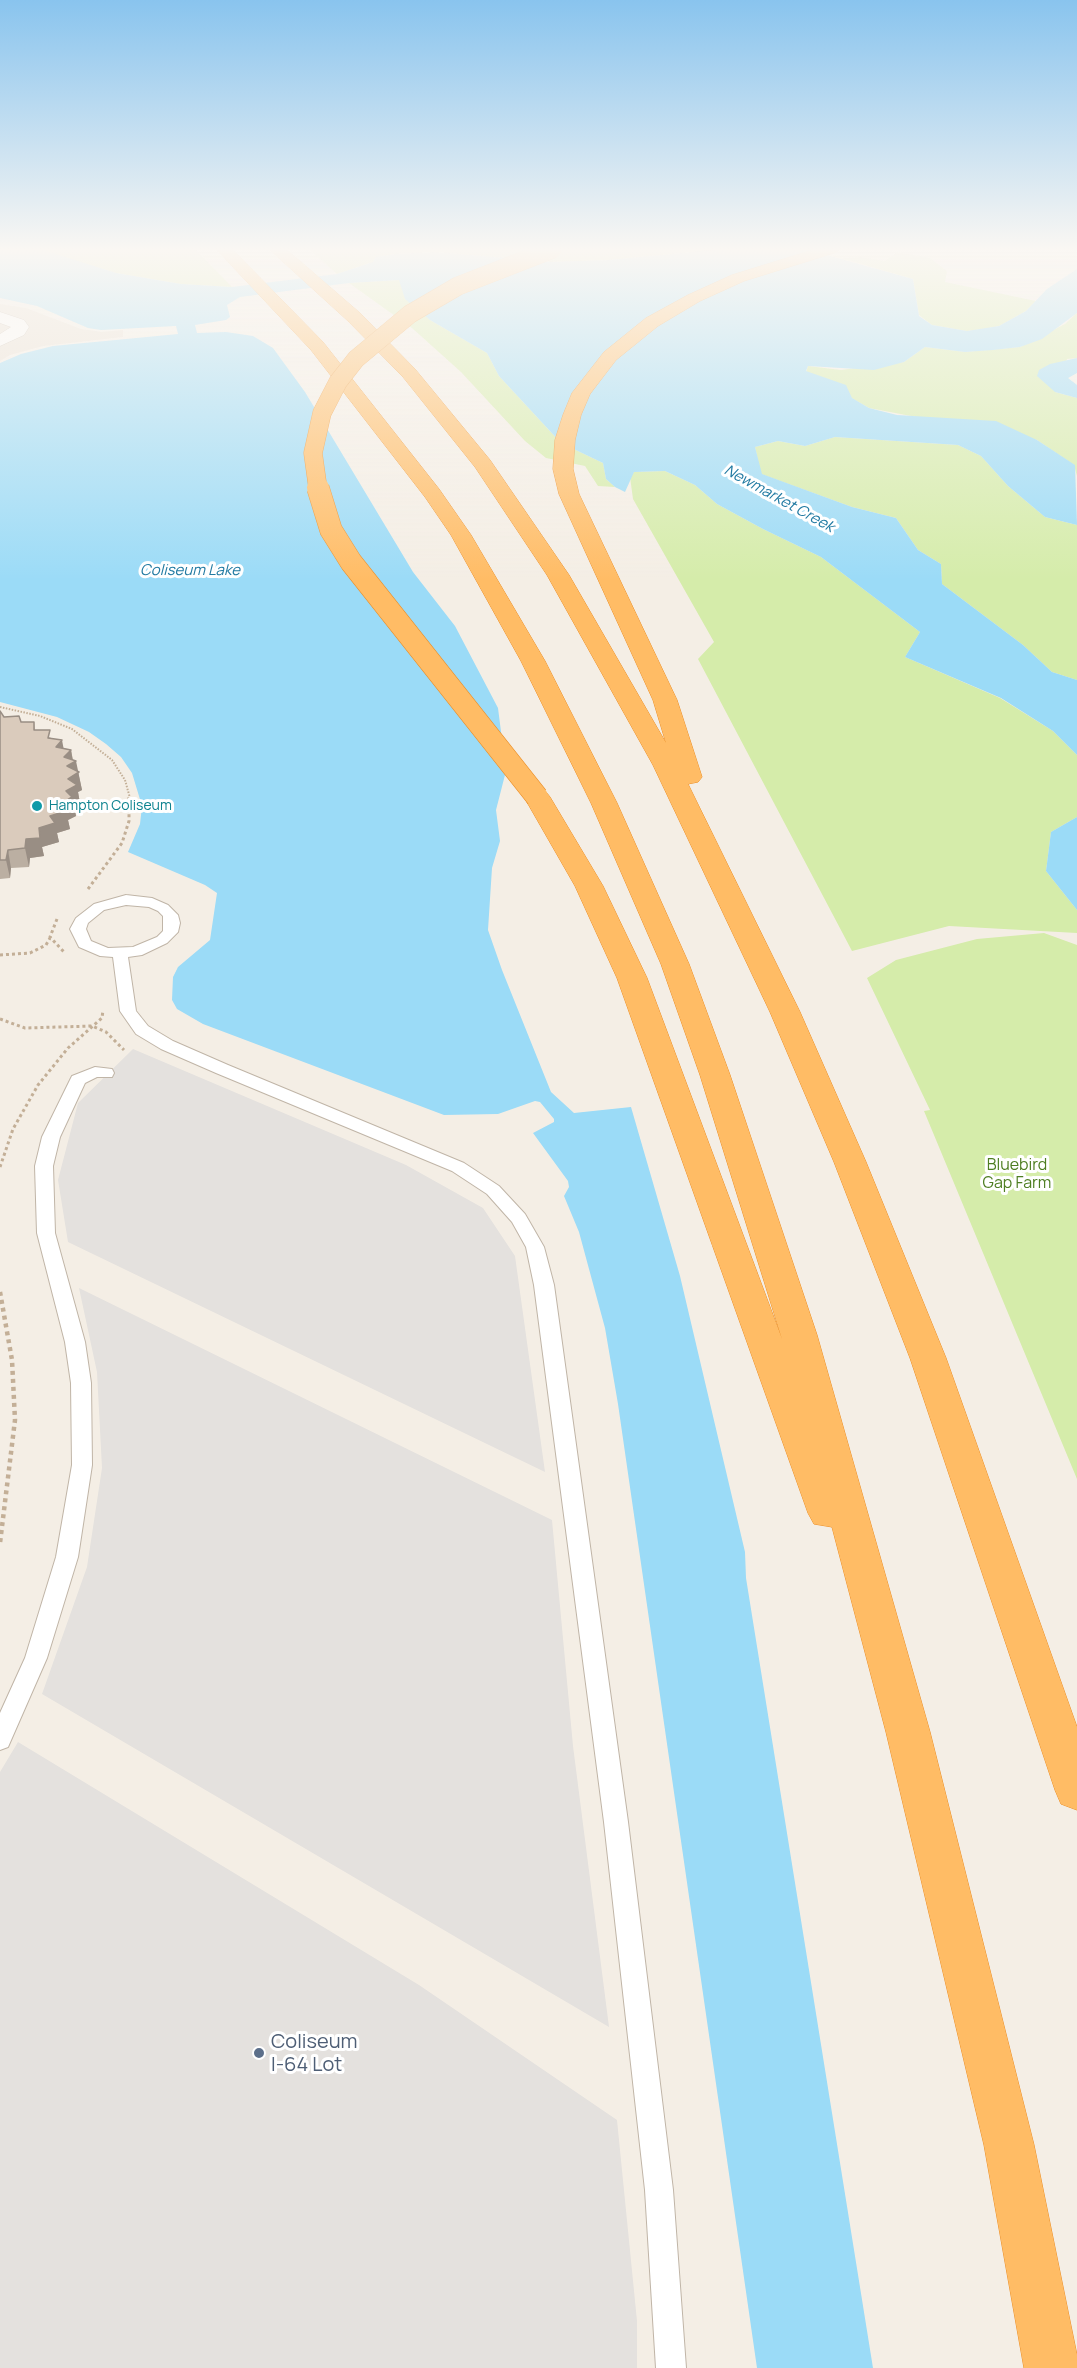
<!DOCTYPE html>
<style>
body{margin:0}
canvas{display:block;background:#f4eee5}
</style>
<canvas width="1077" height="2368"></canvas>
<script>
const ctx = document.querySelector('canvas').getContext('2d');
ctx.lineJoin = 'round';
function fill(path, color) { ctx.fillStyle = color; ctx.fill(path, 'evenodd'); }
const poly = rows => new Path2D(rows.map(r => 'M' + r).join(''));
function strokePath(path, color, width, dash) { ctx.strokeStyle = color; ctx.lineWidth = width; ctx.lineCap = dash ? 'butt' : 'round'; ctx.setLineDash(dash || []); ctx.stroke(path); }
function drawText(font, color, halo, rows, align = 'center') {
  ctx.font = font + ' Manrope,sans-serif'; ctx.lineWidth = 6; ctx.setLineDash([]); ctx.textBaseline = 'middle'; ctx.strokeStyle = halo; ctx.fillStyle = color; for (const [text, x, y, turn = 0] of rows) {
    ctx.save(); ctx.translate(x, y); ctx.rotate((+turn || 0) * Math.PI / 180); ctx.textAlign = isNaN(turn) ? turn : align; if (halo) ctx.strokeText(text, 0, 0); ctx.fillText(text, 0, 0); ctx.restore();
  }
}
const residential = poly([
 [0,304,26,308,81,329,102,332,123,330,123,337,43,346,10,355,0,361]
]);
const green = poly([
 [36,249,195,249,232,287,181,284,116,273],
 [309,249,724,249,609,260,551,262,436,252,395,254,376,257,373,262,337,274],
 [897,252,930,258,947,271,945,282,1036,301,1026,311,999,326,985,329,967,331,932,325,919,315,913,279,841,258,859,257,885,261],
 [399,280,430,320,487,353,499,376,561,443,603,463,606,479,615,487,598,486,585,466,546,458,525,441,461,372,412,328,349,283],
 [1077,313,1077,358,1067,359,1055,392,1077,398,1077,476,1074,465,1037,440,869,408,806,372,808,366,841,370,904,362,925,347,965,352,1020,347,1065,324],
 [835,437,958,445,981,456,1008,486,1045,517,1077,525,1077,680,1052,672,1023,645,942,584,941,564,918,550,896,518,852,507,761,474,755,447,778,441,805,446],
 [665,471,695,485,717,504,763,529,821,557,920,632,905,657,1000,698,1053,731,1077,755,1077,817,1051,832,1046,871,1077,910,1077,933,949,926,852,951,698,659,714,642,633,499,630,477,634,472],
 [1044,933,1077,945,1077,1479,924,1111,930,1110,867,978,896,960,977,939]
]);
const parking = poly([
 [133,1049,406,1165,483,1208,515,1256,545,1472,68,1242,58,1180,78,1103],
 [79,1288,552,1520,573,1746,609,2027,42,1694,87,1567,102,1468,97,1372],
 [18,1742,419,1985,617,2120,637,2321,637,2368,0,2368,0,1772]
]);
const water = poly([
 [0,249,43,250,116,273,181,284,232,287,337,274,373,262,376,257,395,254,436,252,551,262,609,260,724,249,805,249,913,279,919,316,932,325,967,331,999,326,1026,311,1047,289,1077,269,1077,313,1042,339,1020,347,993,350,965,352,925,347,904,362,874,370,808,366,806,371,846,385,852,398,869,408,897,415,996,421,1037,440,1075,465,1077,525,1045,517,1008,486,981,456,958,445,835,437,805,446,778,441,755,447,762,474,852,507,896,518,918,550,941,564,942,584,1023,645,1052,672,1077,680,1077,755,1053,731,1001,698,905,657,920,632,821,557,763,529,717,504,695,485,665,471,634,472,625,492,615,487,606,479,603,463,561,443,499,376,487,353,430,320,405,299,399,280,349,283,240,297,227,305,230,317,226,320,195,325,197,333,226,332,253,336,273,348,305,392,413,572,455,626,498,708,506,771,496,810,500,841,492,868,488,930,502,970,551,1092,574,1113,631,1107,680,1276,745,1552,746,1578,873,2368,757,2368,618,1404,605,1328,589,1269,579,1232,564,1196,569,1187,568,1181,533,1133,554,1122,554,1119,540,1102,535,1101,498,1114,444,1115,203,1024,177,1009,172,1000,173,977,178,967,210,940,217,893,205,885,128,852,140,824,142,806,132,773,121,757,106,744,89,732,57,717,0,702,0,363,21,354,53,346,178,334,176,326,101,330,88,328,37,306,0,298],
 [1077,358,1077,373,1068,378,1077,385,1077,398,1055,392,1037,376,1039,370,1050,364],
 [1077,817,1077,910,1046,871,1051,832]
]);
const pathFar2 = poly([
 [0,707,40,716,72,729,112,760,125,780,130,798]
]);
const pathFar1 = poly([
 [88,889,122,843,129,821,129,797],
 [57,919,50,937,64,952],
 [0,955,30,953,46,945,50,938],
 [0,1019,25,1028,92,1026,106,1032,124,1050],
 [0,1167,13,1129,38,1085,68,1048,102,1018,103,1010]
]);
const path = poly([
 [0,1292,12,1360,15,1420,0,1543]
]);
const service = poly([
 [126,895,152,898,168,905,178,915,180,923,178,932,167,943,142,955,128,957,136,1011,148,1026,173,1041,228,1065,464,1163,499,1186,525,1214,544,1247,554,1285,628,1822,673,2190,686,2368,656,2368,645,2190,604,1822,534,1285,526,1247,512,1222,487,1194,452,1171,216,1073,161,1049,136,1034,120,1011,113,957,100,956,79,947,70,929,76,918,94,904,126,895],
 [126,905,149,907,158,911,163,916,163,931,157,937,133,947,108,948,91,941,86,929,88,923,104,910,126,905],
 [95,1067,112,1069,114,1073,112,1077,97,1077,85,1083,60,1137,53,1166,55,1233,85,1342,91,1383,92,1465,78,1557,47,1658,8,1747,0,1750,0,1713,25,1658,56,1557,72,1465,71,1383,65,1342,37,1233,35,1166,42,1137,70,1080,72,1076,95,1067]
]);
const minor = poly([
 [0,312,24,320,29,327,24,335,0,346,0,334,11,327,0,323,0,312]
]);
const motorway = poly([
 [216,249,232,249,323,342,439,489,471,535,545,661,617,803,689,964,730,1075,817,1335,930,1732,1034,2145,1077,2355,1077,2368,1024,2368,984,2145,886,1732,832,1527,814,1524,808,1513,617,978,575,886,524,797,528,792,537,789,546,792,550,797,603,886,647,978,782,1339,700,1075,661,964,591,803,521,661,451,535,425,497,311,350,216,249],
 [269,249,286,249,360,313,415,369,490,460,569,575,666,743,653,700,559,494,553,469,555,440,563,415,572,393,604,352,646,318,688,295,732,275,816,249,839,249,837,252,744,281,700,301,658,326,616,360,590,394,581,415,575,440,573,469,579,494,677,700,702,777,698,782,688,784,800,1012,866,1162,946,1358,1077,1727,1077,1810,1061,1804,1055,1790,910,1358,834,1162,770,1012,653,765,547,575,475,467,403,377,348,321,269,249]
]);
const motorwayBridgeFar1 = poly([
 [318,489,313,453,322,413,338,382,356,359,410,314,458,286,553,249]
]);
const motorwayBridge = poly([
 [318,488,331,530,351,562,537,797]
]);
const wall = poly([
 [0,711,4,717,21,722,34,722,35,730,51,738,63,748,71,750,73,760,78,772,82,790,78,792,80,803,74,806,76,816,68,820,70,829,57,833,59,842,42,847,44,856,30,858,29,867,11,868,10,878,0,879]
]);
const shadedWall = poly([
 [62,740,65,756,71,750,73,762,76,761,82,790,78,792,80,803,74,806,76,816,68,820,70,829,57,833,59,842,42,847,44,856,30,858,29,867,25,848,26,839,39,828,61,804,66,791,56,747],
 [8,850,11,868,10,878,6,860]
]);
const building = poly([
 [0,711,4,717,19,716,21,722,34,722,34,730,50,730,48,738,62,740,56,747,71,750,64,757,76,761,67,766,79,772,68,779,77,785,66,791,72,797,61,804,66,811,50,816,55,823,39,828,40,838,26,839,25,848,8,850,6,860,0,860,0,711]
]);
const markers = [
 [37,806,6,"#0f9aa8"],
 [259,2053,6,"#5c6f8a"]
];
const farCulturenames = [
 ["Hampton Coliseum",49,806]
];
const farWaternames = [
 ["Newmarket Creek",779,499,29],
 ["Coliseum Lake",190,571]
];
const parkNames = [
 ["Bluebird",1017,1166],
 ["Gap Farm",1017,1184]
];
const nearServicenames = [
 ["Coliseum",271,2042],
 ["I-64 Lot",271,2065]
];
fill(residential, '#e9dfd2');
fill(green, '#d5ecaa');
fill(parking, '#e4e1de');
fill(water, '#9bdbf7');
strokePath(service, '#c0b5a7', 2);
strokePath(minor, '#c0b5a7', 1);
strokePath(motorway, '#eb8f28', 1);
strokePath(pathFar2, '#c3af97', 2, [1.5, 1.5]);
strokePath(pathFar1, '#c3af97', 3, [3, 3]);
strokePath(path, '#c3af97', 4.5, [4, 4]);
fill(service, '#fff');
fill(minor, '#fff');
fill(motorway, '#ffbc65');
strokePath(motorwayBridgeFar1, '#eb8f28', 19, []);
strokePath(motorwayBridge, '#eb8f28', 23, []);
strokePath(motorwayBridgeFar1, '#ffbc65', 18);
strokePath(motorwayBridge, '#ffbc65', 22);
fill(wall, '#bbafa2');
fill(shadedWall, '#998e84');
fill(building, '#dacbbc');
strokePath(building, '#998e84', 1.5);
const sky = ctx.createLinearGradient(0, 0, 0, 580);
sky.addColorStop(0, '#89c4ee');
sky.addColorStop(0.43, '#faf7f3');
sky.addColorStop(1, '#faf7f300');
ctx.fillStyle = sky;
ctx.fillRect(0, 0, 1077, 580);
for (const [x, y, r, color] of markers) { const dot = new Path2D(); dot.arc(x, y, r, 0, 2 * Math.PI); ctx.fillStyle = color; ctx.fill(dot); strokePath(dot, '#fff', 2); }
drawText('14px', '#0d838f', '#fff', farCulturenames, 'left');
drawText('italic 15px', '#217aa2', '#fff', farWaternames);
drawText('16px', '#4e7e22', '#fff', parkNames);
drawText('20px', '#4e5e75', '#fff', nearServicenames, 'left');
</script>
